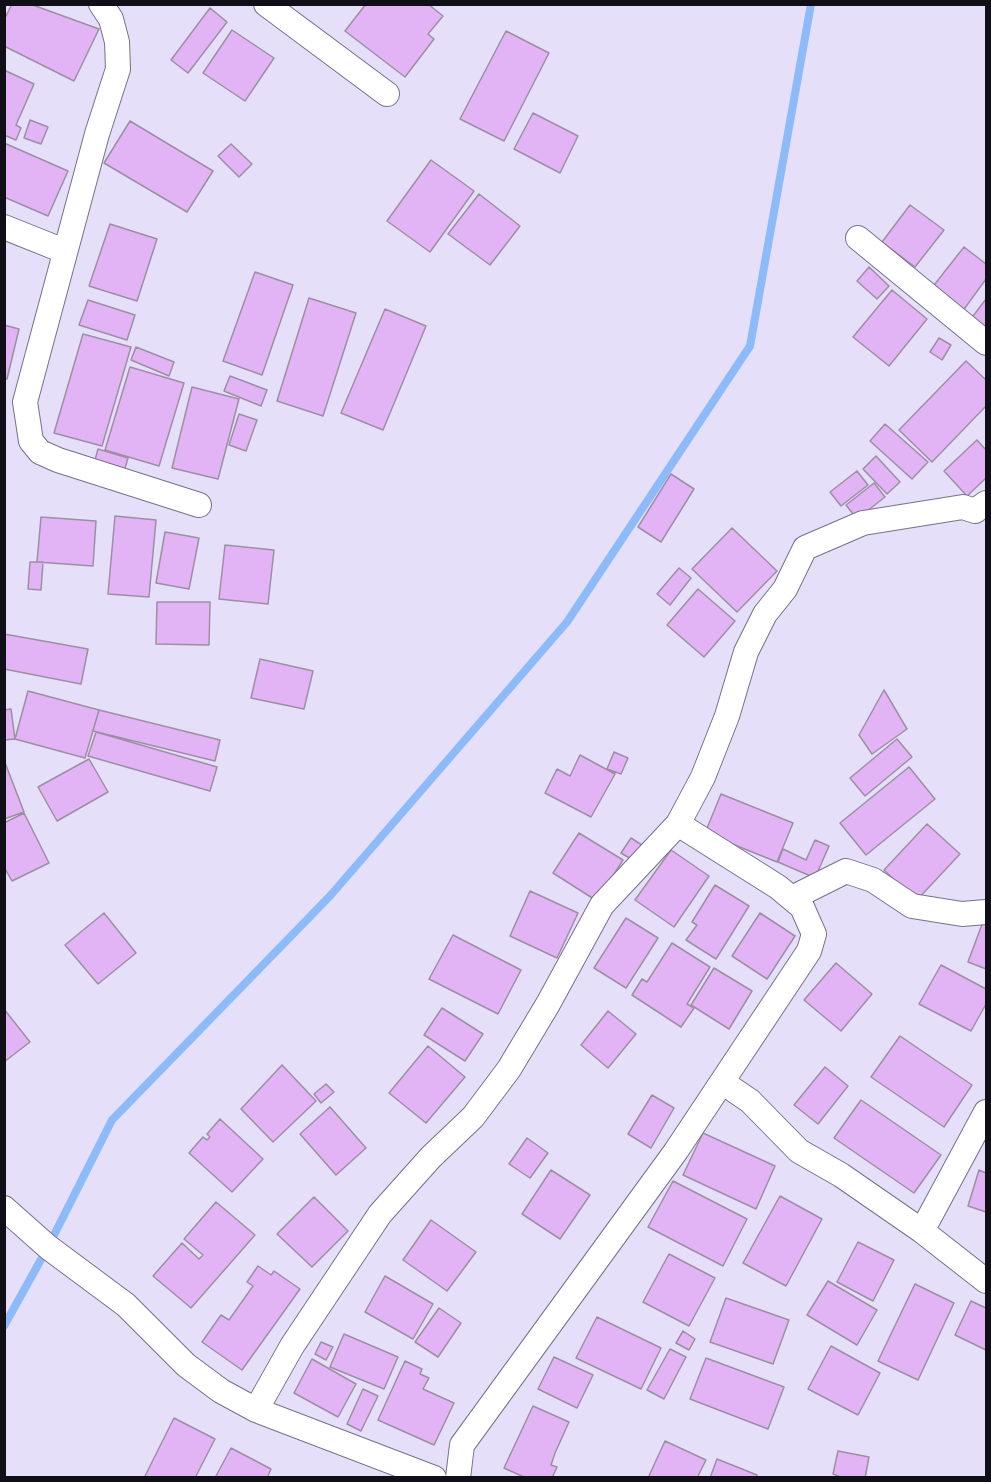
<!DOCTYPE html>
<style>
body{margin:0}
#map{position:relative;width:991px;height:1482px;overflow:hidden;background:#e5dffa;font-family:"Noto Sans",sans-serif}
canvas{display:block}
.frame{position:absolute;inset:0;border:6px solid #100e16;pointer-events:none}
</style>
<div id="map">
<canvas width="991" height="1482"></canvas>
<div class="frame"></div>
</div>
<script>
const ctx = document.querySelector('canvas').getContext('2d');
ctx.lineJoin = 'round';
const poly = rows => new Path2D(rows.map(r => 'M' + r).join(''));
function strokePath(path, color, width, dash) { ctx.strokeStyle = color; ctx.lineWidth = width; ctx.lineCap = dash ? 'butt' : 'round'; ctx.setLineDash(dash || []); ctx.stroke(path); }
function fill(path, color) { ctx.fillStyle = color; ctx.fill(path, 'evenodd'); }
const stream = poly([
 [4,1326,48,1247,112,1120,330,896,567,622,750,346,811,4]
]);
const building = poly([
 [12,4,30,4,99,29,74,81,4,46,4,20,12,4],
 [366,4,428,4,443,16,428,34,434,39,405,77,345,31,366,4],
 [210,8,227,22,188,73,171,60,210,8],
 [232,30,274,58,245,101,203,73,232,30],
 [506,31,549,53,504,141,460,119,506,31],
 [4,70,34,84,16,125,21,128,16,140,4,135,4,70],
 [533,113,578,136,560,173,514,149,533,113],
 [30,120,48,127,41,144,24,138,30,120],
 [130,121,213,171,187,212,104,163,130,121],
 [4,143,68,171,48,216,4,197,4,143],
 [231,144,252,164,239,177,218,156,231,144],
 [431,160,474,191,430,252,387,221,431,160],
 [479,194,520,226,490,265,448,234,479,194],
 [910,205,944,230,915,267,882,242,910,205],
 [110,224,157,239,137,301,89,286,110,224],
 [964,247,986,264,986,279,962,312,931,289,964,247],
 [869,267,889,286,877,299,857,281,869,267],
 [255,272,293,285,262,375,223,361,255,272],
 [892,290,927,319,889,366,853,337,892,290],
 [309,298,356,313,323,416,277,401,309,298],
 [986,299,986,333,970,320,986,299],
 [88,300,135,315,127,340,79,325,88,300],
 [385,309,426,326,383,430,341,413,385,309],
 [4,325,19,329,7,379,4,378,4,325],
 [83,334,131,347,102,446,54,433,83,334],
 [939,338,951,345,942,360,930,352,939,338],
 [136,347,174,362,169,376,131,360,136,347],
 [966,361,986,380,986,406,932,462,899,430,966,361],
 [130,367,184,383,159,466,105,450,130,367],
 [230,376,267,390,261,406,224,391,230,376],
 [192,387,239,399,218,479,172,468,192,387],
 [239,414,257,420,246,451,229,445,239,414],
 [885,424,928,462,912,479,870,441,885,424],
 [977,440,986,450,986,478,967,496,944,471,977,440],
 [98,449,128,458,123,475,93,467,98,449],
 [876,456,900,482,887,494,863,469,876,456],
 [857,471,868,485,841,506,830,492,857,471],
 [671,474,694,489,661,542,638,527,671,474],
 [874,483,885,497,857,519,846,505,874,483],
 [115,516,156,520,149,597,108,594,115,516],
 [41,517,96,521,93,566,37,562,41,517],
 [732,528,777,571,737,612,692,569,732,528],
 [165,532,199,538,189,589,156,583,165,532],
 [225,545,274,550,268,604,219,599,225,545],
 [30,562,43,562,41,590,28,589,30,562],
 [679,568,691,578,670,605,657,594,679,568],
 [698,589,735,621,704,657,667,625,698,589],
 [157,602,210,602,209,645,156,644,157,602],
 [4,634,88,649,81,684,4,669,4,634],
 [260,659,313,671,304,709,251,698,260,659],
 [884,690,907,729,872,754,859,735,884,690],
 [28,691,99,710,85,758,15,739,28,691],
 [11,709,15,739,4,740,4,710,11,709],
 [99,710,220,740,215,761,93,731,99,710],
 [96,732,217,767,210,791,88,756,96,732],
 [897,739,912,757,865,796,850,778,897,739],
 [614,752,628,758,621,774,607,769,614,752],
 [580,755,615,774,591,817,545,793,557,769,570,776,580,755],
 [89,759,108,792,57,821,38,787,89,759],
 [4,760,24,812,4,819,4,760],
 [909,767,935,799,866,855,840,823,909,767],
 [721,794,793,823,777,862,705,833,721,794],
 [24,813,49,863,12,881,4,867,4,823,24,813],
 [927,824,960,854,916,901,884,870,927,824],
 [579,833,623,860,597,901,553,873,579,833],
 [631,838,645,847,636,862,621,853,631,838],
 [815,840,829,846,815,878,778,862,783,849,806,860,815,840],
 [671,850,709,876,674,927,635,900,671,850],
 [715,885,749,906,716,959,686,940,697,925,692,922,715,885],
 [530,891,578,913,557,958,510,936,530,891],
 [104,913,136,953,98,984,65,945,104,913],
 [760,913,795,936,767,979,732,956,760,913],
 [626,918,658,938,626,988,594,968,626,918],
 [984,919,986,920,986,969,968,962,984,919],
 [453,935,521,970,498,1014,429,979,453,935],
 [672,943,710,967,687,1004,694,1008,681,1027,632,995,642,979,647,982,672,943],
 [836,963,872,994,841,1031,804,1000,836,963],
 [941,965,986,989,986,1004,971,1031,919,1004,941,965],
 [714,968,752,991,729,1029,691,1005,714,968],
 [442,1008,483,1034,465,1061,424,1035,442,1008],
 [4,1009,30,1042,4,1062,4,1009],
 [608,1011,636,1034,608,1068,581,1045,608,1011],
 [900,1036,972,1085,944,1127,871,1077,900,1036],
 [428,1046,465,1077,426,1123,389,1093,428,1046],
 [282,1065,316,1101,273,1142,241,1109,282,1065],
 [825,1067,848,1086,818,1124,794,1105,825,1067],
 [326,1084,334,1092,321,1103,314,1094,326,1084],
 [652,1095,674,1108,651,1148,628,1134,652,1095],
 [861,1100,941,1155,914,1193,834,1138,861,1100],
 [330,1107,366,1148,336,1175,300,1134,330,1107],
 [220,1119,263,1159,232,1192,189,1153,203,1137,207,1140,210,1137,207,1134,220,1119],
 [703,1133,775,1166,756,1209,683,1175,703,1133],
 [527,1138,548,1153,530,1178,509,1164,527,1138],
 [551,1170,590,1195,560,1239,522,1214,551,1170],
 [979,1170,986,1173,986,1212,968,1206,979,1170],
 [673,1181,747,1219,723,1266,648,1227,673,1181],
 [780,1196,822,1219,786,1286,743,1263,780,1196],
 [314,1197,348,1231,312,1267,277,1234,314,1197],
 [216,1202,255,1235,191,1308,153,1276,182,1243,199,1259,203,1255,184,1239,216,1202],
 [431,1220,476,1252,447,1291,403,1260,431,1220],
 [858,1242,894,1260,873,1301,837,1282,858,1242],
 [669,1254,715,1278,689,1326,643,1302,669,1254],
 [258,1266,271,1275,274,1271,300,1289,242,1370,202,1342,221,1315,229,1320,253,1286,247,1282,258,1266],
 [385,1276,433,1304,413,1339,365,1312,385,1276],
 [828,1281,877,1310,857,1345,807,1315,828,1281],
 [915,1284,954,1303,918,1380,878,1361,915,1284],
 [726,1298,789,1320,773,1364,710,1342,726,1298],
 [971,1301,986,1308,986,1350,955,1335,971,1301],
 [439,1308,461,1323,438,1357,415,1342,439,1308],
 [597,1317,661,1348,641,1389,576,1358,597,1317],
 [683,1331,695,1339,689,1350,676,1343,683,1331],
 [344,1334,398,1357,384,1389,330,1367,344,1334],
 [321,1342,333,1347,326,1360,315,1354,321,1342],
 [831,1346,880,1373,858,1415,808,1389,831,1346],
 [670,1349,686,1357,664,1399,647,1390,670,1349],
 [554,1357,593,1375,577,1408,538,1389,554,1357],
 [706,1358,784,1387,768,1429,690,1399,706,1358],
 [312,1359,356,1384,338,1417,294,1393,312,1359],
 [405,1361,422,1369,420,1374,429,1378,423,1389,454,1403,434,1445,378,1420,405,1361],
 [363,1389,378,1396,361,1431,347,1424,363,1389],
 [533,1406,569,1422,555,1453,551,1465,557,1467,552,1478,526,1478,504,1468,533,1406],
 [174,1418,215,1439,195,1478,144,1478,174,1418],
 [665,1441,706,1460,697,1478,648,1478,665,1441],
 [231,1448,271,1469,267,1478,215,1478,231,1448],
 [838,1451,869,1457,865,1478,843,1478,833,1474,838,1451],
 [717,1459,757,1475,756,1478,710,1478,717,1459]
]);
const minor = poly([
 [101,4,111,19,117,42,118,69,97,134,25,402,31,441,40,452,58,460,199,505],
 [266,4,387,94],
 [4,227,64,251],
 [858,238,986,343],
 [792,898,846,871,873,880,912,906,962,914,986,912],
 [722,1082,750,1101,799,1151,841,1175,922,1231,986,1281],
 [4,1208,48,1247,126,1305,186,1365,221,1391,256,1410,434,1478],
 [922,1231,986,1112],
 [256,1410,292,1346,380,1214,431,1157,473,1117,509,1069,548,1004,602,905,678,824,703,777,727,716,746,652,765,614,785,589,805,548,863,523,963,507,975,511,986,503],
 [458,1478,462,1445,676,1151,809,951,814,934,802,907,778,887,678,824]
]);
strokePath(stream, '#8dbaf9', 8);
fill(building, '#e3b4f5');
strokePath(building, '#9e8ea4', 1.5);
strokePath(minor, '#777189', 26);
strokePath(minor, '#fff', 24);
</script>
